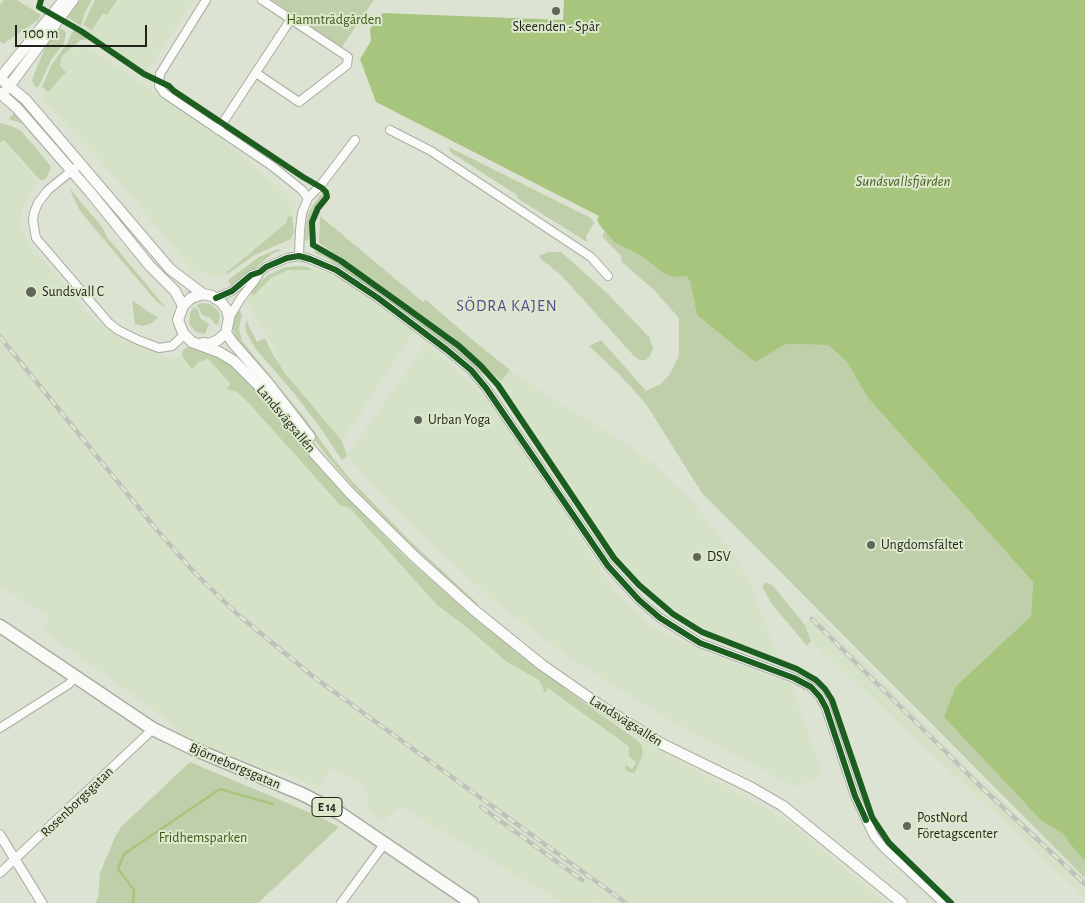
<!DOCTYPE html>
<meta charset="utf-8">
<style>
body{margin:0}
#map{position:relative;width:1085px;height:903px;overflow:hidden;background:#dce3d3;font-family:"Alegreya Sans",sans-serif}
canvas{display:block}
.scale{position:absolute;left:15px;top:25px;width:132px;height:22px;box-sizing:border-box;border:2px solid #1f2319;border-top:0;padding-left:6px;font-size:15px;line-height:18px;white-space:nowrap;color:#1f2319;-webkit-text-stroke:4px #dde9cd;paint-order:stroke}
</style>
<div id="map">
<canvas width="1085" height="903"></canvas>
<div class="scale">100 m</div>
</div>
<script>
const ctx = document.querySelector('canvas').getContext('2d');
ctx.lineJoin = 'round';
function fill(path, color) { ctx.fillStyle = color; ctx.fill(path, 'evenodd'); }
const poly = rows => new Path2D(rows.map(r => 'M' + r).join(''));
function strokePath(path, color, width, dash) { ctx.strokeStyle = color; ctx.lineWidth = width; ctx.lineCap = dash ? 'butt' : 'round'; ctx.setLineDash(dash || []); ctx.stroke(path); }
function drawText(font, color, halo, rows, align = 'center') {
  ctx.font = font + ' "Alegreya Sans",sans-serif'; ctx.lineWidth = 4; ctx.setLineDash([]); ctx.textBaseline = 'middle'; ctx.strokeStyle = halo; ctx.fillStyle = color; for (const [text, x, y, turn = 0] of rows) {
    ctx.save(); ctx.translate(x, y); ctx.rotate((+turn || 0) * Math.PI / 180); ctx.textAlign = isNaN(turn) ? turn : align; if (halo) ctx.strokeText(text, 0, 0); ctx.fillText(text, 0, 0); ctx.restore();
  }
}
const built = poly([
 [107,0,195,0,146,73,85,31],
 [85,45,214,132,296,202,292,216,288,217,286,223,221,277,193,271,121,184,44,101,43,96,45,89,58,59,66,52],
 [3,140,38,182,30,192,24,203,21,214,21,229,26,240,94,320,168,358,183,357,198,347,267,414,403,555,480,623,579,699,625,732,763,806,789,822,886,903,601,903,595,900,593,903,563,903,400,806,383,822,369,812,367,804,369,801,362,785,332,768,319,787,286,774,257,767,192,742,181,735,161,715,42,630,50,618,0,586,0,143],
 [286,267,310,268,336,276,415,331,342,441,279,365,272,344,246,303,251,292,267,275],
 [426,343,473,384,488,400,618,595,652,627,697,649,791,684,823,775,794,787,659,714,568,657,491,599,390,505,347,456],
 [510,370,557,401,621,440,654,464,696,505,734,555,750,583,780,660,705,630,665,603,640,581,618,557,501,381],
 [815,613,971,770,1069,865,1076,869,1085,878,1085,898,811,641,805,625]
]);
const green = poly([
 [4,0,17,0,41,15,38,20,3,44,0,41,0,5],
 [80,0,92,0,85,12,81,26,67,17],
 [95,0,117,0,107,15,103,13,92,30,83,25],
 [271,0,374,0,341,48],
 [58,29,63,29,66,33,64,43,51,60,39,86,36,88,32,81,33,77,46,46],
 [75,30,90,39,81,40,62,56,60,66,66,72,48,92,42,87,52,64,67,44,72,32],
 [14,113,18,115,63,167,61,168,23,124,9,119],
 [0,123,14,127,21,131,35,147,51,167,46,179,40,180,4,140,0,143],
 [449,147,591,218,594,223,586,236,587,242,517,198,517,195,450,152],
 [69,188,102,227,107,237,166,308,156,301,84,216,79,209],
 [323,192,324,196,309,220,309,237,307,241,305,240,306,223,308,214,313,205],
 [292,216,294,232,291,239,255,255,227,274,226,273,286,223,288,217],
 [320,216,423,302,426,300,469,337,510,370,501,381,461,344,343,259,319,243],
 [605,232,614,242,640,255,663,273,673,277,686,276,690,281,697,315,755,361,786,344,828,345,846,361,868,398,1033,582,1031,616,956,686,1043,822,1064,834,1070,844,1085,861,1085,878,702,493,646,404,619,374,589,346,601,340,646,391,661,384,670,374,679,356,679,318,655,291,622,262,621,256,603,237,603,233],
 [278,249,281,250,272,254,232,287,228,280,259,257],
 [314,250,324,254,335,260,433,330,457,347,484,373,482,374,444,342,421,325,343,269,325,257,316,254],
 [548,252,561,252,606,292,649,337,653,349,650,356,646,360,640,360,634,356,562,276,541,259,539,256],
 [296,266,308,267,312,270,288,270,271,278,254,295,251,295,253,288,267,276,283,268],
 [132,300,149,312,158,317,152,323,143,326,135,324],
 [201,303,211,304,218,311,220,315,218,325,215,324,210,318,202,315,199,308,196,306],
 [194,307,197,309,201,319,209,324,205,334,196,332,189,324,190,313],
 [239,310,242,315,239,329,242,341,307,421,333,458,351,480,408,539,478,604,477,606,403,537,358,492,327,456,236,339,233,328,237,311],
 [247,319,248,324,257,342,265,338,273,355,285,373,342,441,347,456,342,460,319,426,293,392,255,348,247,334,245,327],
 [189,346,205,349,232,365,250,380,323,472,403,555,480,623,579,699,637,740,642,746,643,753,635,773,631,773,626,770,625,768,626,765,632,769,636,762,629,756,629,748,627,745,548,688,545,693,539,680,507,662,464,625,437,605,350,508,340,505,247,401,237,392,226,389,231,384,207,358,202,362,200,361,193,368,190,367,182,355,183,350],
 [766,582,772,585,805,625,811,641,807,646,771,603,762,586],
 [190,762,318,816,339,827,258,903,95,903,98,898,100,873,115,837,121,827]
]);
const water = poly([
 [564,0,1085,0,1085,861,1070,844,1064,834,1043,822,944,717,956,686,1031,616,1033,582,868,398,846,361,828,345,786,344,755,362,697,315,690,281,686,276,673,277,663,273,640,255,614,242,601,227,597,220,599,216,376,102,360,59,371,41,370,29,383,13,563,20]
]);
const stream = poly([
 [133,903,134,890,118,869,124,854,220,789,273,804]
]);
const minor = poly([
 [206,0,160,74,159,86,164,93,272,166,302,190,308,198,302,213,300,230,299,256],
 [256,73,299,102,347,65,348,57,262,0],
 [218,130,291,19],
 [390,130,431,151,591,257,608,276],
 [80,164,48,190,38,203,34,213,33,221,36,238,109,323,118,330,138,340,159,348,172,346,184,335],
 [308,198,320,186,355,140],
 [216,298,232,291,251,275,260,272,266,267,287,258,299,256,310,259,336,270,378,298,447,350,471,370,486,388,608,566,639,600,660,618,700,643,794,678,811,687,820,697,826,708,855,796,874,836,883,847,944,903],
 [229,318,241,298,255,280,260,272],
 [0,728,69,684,75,677],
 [0,873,153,729],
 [341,903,385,843]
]);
const tertiary = poly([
 [0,835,42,903]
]);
const secondary = poly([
 [0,78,26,100,170,269,203,294,212,296,221,302,227,310,229,318,226,333,218,340,210,344,203,343],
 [0,78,64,0],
 [7,89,73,0],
 [0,93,17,108,90,192,149,265,175,291,183,306],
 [203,294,191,298,183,306,178,320,183,333,192,342,219,352,234,361,267,394,314,453,350,493,415,557,474,610,542,665,598,704,662,744,752,788,783,806,902,903],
 [226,333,233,343,268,383,310,437]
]);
const trunk = poly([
 [0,626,153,729,194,749,302,794,341,814,472,903]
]);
const rail = poly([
 [0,337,156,529,195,573,236,613,315,678,626,903],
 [812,619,975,781,1085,884],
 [481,807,582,880]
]);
const cycleway = poly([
 [41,0,39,7,81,31,144,74,169,86,174,91,303,177,322,188,326,192,327,197,318,208,312,222,313,245,341,261,401,304,459,346,481,366,498,385,614,558,639,585,673,614,702,632,797,669,816,680,825,689,832,700,872,817,877,825,889,843,951,903],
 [216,298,232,291,251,275,260,272,266,267,287,258,299,256,310,259,336,270,378,298,447,350,471,370,486,388,608,566,639,600,660,618,700,643,794,678,811,687,820,697,826,708,855,796,866,820]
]);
const markers = [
 [556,11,5,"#61665a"],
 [31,292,6,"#61665a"],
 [418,420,5,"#61665a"],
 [871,545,5,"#61665a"],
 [697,557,5,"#61665a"],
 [907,826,5,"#61665a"]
];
const shields = [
 [327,807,30]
];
const shieldNames = [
 ["E 14",327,807]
];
const parkNames = [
 ["Hamnträdgården",334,20],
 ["Fridhemsparken",203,838]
];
const poiNames = [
 ["Skeenden - Spår",556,27,"center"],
 ["Sundsvall C",42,292],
 ["Urban Yoga",428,420],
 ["Ungdomsfältet",881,545],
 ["DSV",707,557],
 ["PostNord",917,818],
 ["Företagscenter",917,834]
];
const streetNames = [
 ["Landsvägsallén",286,419,50],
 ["Landsvägsallén",626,721,32],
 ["Björneborgsgatan",235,766,23],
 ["Rosenborgsgatan",77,802,-44]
];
const waterNames = [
 ["Sundsvallsfjärden",903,181]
];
const quarterNames = [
 ["SÖDRA KAJEN",507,306]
];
fill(built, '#d6e2c8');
fill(green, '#bfcfa9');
fill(water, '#a8c57e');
strokePath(stream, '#a8c57e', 2.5);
strokePath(minor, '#a9aea2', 10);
strokePath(tertiary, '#a9aea2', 11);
strokePath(secondary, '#a9aea2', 12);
strokePath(trunk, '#a9aea2', 15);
strokePath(minor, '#fafbf8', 8);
strokePath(tertiary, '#fafbf8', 9);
strokePath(secondary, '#fafbf8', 10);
strokePath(trunk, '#fafbf8', 12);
strokePath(rail, '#bfc1bd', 4.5);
strokePath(rail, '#dde9cd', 2.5, [8]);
strokePath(cycleway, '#1b5e20', 6);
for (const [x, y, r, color] of markers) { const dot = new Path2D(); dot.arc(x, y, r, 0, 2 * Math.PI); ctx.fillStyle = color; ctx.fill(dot); strokePath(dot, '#dde9cd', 2); }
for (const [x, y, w] of shields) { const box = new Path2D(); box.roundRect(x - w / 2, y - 9.5, w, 19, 4); ctx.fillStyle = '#dde9cd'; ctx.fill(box); strokePath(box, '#1f2319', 1); }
drawText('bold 12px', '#1f2319', null, shieldNames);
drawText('14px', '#3f5713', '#dde9cd', parkNames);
drawText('14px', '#1f2319', '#dde9cd', poiNames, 'left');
drawText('14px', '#1f2319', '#dde9cd', streetNames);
drawText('italic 15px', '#455d1b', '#dde9cd', waterNames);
ctx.letterSpacing = '1px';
drawText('16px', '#544d8c', '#dde9cd', quarterNames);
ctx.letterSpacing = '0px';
</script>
